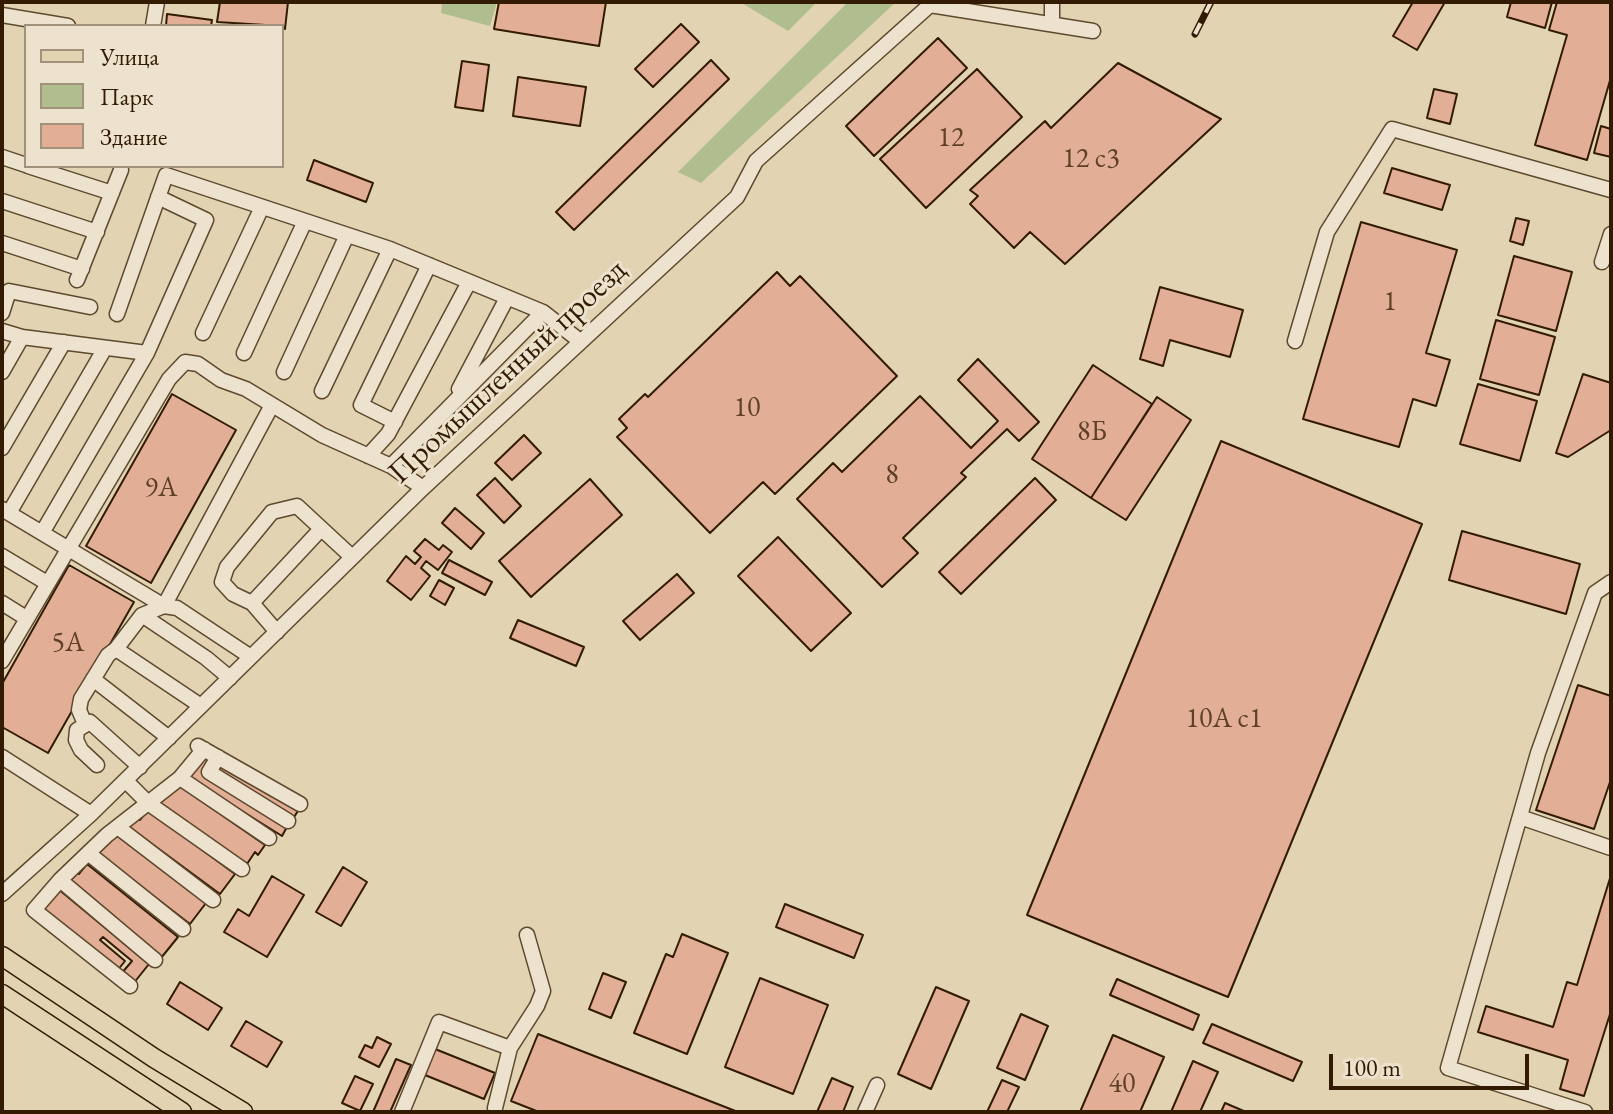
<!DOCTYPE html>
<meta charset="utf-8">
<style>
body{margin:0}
#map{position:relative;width:1613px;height:1114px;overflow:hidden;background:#e2d3b2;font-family:"EB Garamond",serif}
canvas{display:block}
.frame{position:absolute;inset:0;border:4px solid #321b02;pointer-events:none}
.legend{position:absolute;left:24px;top:24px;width:260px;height:144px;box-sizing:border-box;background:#ece2cd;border:2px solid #a2927c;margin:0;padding:10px 14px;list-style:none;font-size:24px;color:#321b02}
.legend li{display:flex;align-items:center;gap:16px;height:40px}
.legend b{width:40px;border:2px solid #a2927c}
.scale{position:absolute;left:1329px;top:1054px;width:200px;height:36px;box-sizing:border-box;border:4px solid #321b02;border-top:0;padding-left:10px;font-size:24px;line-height:28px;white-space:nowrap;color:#321b02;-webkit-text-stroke:6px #ece2cd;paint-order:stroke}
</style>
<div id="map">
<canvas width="1613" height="1114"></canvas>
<div class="frame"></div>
<ul class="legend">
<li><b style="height:10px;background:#e2d3b2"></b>Улица</li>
<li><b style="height:22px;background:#b0bd8e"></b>Парк</li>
<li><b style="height:22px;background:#e2ae96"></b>Здание</li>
</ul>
<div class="scale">100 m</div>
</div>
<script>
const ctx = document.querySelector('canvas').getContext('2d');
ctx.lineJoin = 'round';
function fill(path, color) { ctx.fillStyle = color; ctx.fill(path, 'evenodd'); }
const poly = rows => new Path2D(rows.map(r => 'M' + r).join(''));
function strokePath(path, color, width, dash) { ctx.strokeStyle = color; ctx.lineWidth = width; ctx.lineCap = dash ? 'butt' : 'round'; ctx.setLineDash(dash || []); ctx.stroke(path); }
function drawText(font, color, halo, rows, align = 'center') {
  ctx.font = font + ' "EB Garamond",serif'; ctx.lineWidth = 6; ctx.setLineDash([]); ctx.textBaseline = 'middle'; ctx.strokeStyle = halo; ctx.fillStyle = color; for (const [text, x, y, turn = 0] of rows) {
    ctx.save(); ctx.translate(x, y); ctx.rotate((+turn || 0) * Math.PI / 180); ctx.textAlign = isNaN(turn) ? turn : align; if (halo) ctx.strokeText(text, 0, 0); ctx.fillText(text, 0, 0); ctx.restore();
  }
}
const green = poly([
 [442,2,497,2,490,26,441,13],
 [740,2,817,2,788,31],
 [848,2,896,2,701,183,678,172]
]);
const building = poly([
 [220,2,288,2,285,29,282,26,217,22,220,2],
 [499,2,606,2,599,46,494,29,499,2],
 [1413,2,1445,2,1417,50,1393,36,1413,2],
 [1511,2,1552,2,1545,28,1507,17,1511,2],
 [1557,2,1611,2,1611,77,1587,160,1535,145,1567,35,1549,30,1557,2],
 [167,14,212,20,211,26,166,26,167,14],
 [681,24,699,42,653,87,635,69,681,24],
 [938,38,967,68,874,156,846,126,938,38],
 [711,60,729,79,574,230,556,212,711,60],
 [462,61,489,65,483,111,455,107,462,61],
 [1118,63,1221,119,1065,264,1030,232,1014,248,970,204,978,196,970,190,1045,121,1051,128,1118,63],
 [977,69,1022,117,926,208,880,159,977,69],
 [518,77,586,87,580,126,513,116,518,77],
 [1434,89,1457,94,1450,124,1427,118,1434,89],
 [1601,126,1611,129,1611,157,1594,153,1601,126],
 [314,160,373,183,366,202,307,180,314,160],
 [1392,168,1450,185,1442,210,1384,193,1392,168],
 [1516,218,1529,221,1523,245,1510,241,1516,218],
 [1361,222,1457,250,1426,353,1450,360,1436,406,1413,399,1399,447,1303,419,1361,222],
 [1514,256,1572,272,1556,331,1498,315,1514,256],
 [777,272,790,286,800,276,897,376,775,494,763,482,710,533,617,437,627,428,619,419,645,394,648,397,777,272],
 [1160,287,1243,310,1230,357,1170,340,1163,366,1140,359,1160,287],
 [1496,320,1555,337,1539,395,1480,379,1496,320],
 [978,359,1039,422,1019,441,1007,429,961,473,966,477,903,538,918,553,882,587,797,499,833,463,842,472,920,396,971,448,998,421,958,380,978,359],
 [1093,365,1152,404,1091,498,1032,459,1093,365],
 [1583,374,1611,383,1611,430,1568,457,1556,453,1583,374],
 [1478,384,1537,401,1520,461,1460,444,1478,384],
 [172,394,236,430,151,583,86,546,172,394],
 [1157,397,1191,420,1126,520,1091,498,1157,397],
 [524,435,541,453,512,480,495,463,524,435],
 [1221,441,1422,524,1228,997,1027,915,1221,441],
 [495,478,521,506,504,523,477,495,495,478],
 [1035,478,1056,500,961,594,939,572,1035,478],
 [590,479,622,515,531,597,499,561,590,479],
 [455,508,484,533,471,549,442,523,455,508],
 [1462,531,1580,564,1566,614,1449,580,1462,531],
 [778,537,851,613,811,651,738,576,778,537],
 [425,539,439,550,443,545,452,552,438,570,426,561,421,568,430,576,411,600,387,581,406,556,415,564,421,557,414,551,425,539],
 [449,560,492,582,485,595,442,573,449,560],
 [69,565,134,602,48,753,2,727,2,684,69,565],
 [677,574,694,593,640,640,623,621,677,574],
 [439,580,454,588,445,605,430,596,439,580],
 [518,620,584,647,576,666,510,638,518,620],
 [1578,685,1611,696,1611,779,1594,829,1536,810,1578,685],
 [205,753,215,759,205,773,288,825,282,836,189,778,205,753],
 [218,761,299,809,293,819,213,772,218,761],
 [177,784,265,845,258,855,255,852,247,864,159,803,166,793,170,795,177,784],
 [148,810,235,874,220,894,129,827,137,817,140,820,148,810],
 [115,834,206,903,190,924,96,852,115,834],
 [87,864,178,937,161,958,67,882,76,871,79,874,87,864],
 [343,867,367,882,341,926,316,912,343,867],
 [1611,875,1611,1011,1584,1096,1560,1089,1568,1060,1478,1032,1486,1006,1553,1027,1567,982,1577,985,1611,875],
 [272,876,304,895,267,957,224,932,238,909,249,916,272,876],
 [57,888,149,964,133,984,121,974,132,961,103,937,100,940,125,961,117,971,41,908,57,888],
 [785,904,863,935,854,958,776,927,785,904],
 [682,934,728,953,687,1054,634,1033,666,954,673,957,682,934],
 [603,973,626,982,611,1018,589,1009,603,973],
 [760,978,828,1005,793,1094,725,1067,760,978],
 [1117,979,1199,1015,1193,1030,1110,995,1117,979],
 [180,982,222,1008,208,1030,167,1004,180,982],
 [936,987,969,1001,931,1089,898,1074,936,987],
 [1021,1014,1048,1026,1025,1080,997,1068,1021,1014],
 [246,1021,282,1042,267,1067,231,1046,246,1021],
 [1212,1024,1302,1062,1293,1081,1203,1043,1212,1024],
 [538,1034,738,1112,539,1112,511,1101,538,1034],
 [1113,1035,1164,1057,1140,1112,1080,1112,1113,1035],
 [377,1037,391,1044,379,1067,359,1057,365,1045,372,1048,377,1037],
 [430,1047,495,1073,484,1099,420,1073,430,1047],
 [396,1059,411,1065,390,1112,373,1112,396,1059],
 [1193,1061,1218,1072,1200,1112,1171,1112,1193,1061],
 [355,1076,373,1084,360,1111,342,1103,355,1076],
 [832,1078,853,1087,843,1112,817,1112,832,1078],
 [1002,1080,1019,1087,1007,1112,987,1112,1002,1080],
 [1225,1103,1246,1112,1221,1112,1225,1103]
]);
const minor = poly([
 [1052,2,1052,24],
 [2,15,68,26],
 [153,26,157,2],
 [2,157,26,165],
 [28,166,112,193],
 [2,201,97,232],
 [2,243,82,269],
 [1602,262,1611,234],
 [77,280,121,170],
 [2,313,9,291,90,307],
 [117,314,166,175,390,249,543,312,580,341],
 [2,331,22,337,147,353],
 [203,333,262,207],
 [1295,341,1327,232,1392,129,1611,190],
 [244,353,305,221],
 [2,372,22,337],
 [284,372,347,235],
 [459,389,507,298],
 [322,391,390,249],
 [395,422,361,405,429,265],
 [2,448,64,342],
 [368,456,388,434,469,282],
 [391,466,543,312],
 [2,509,164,606,177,608,251,657],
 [9,513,105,348],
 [42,533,147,353,206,220,158,197],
 [2,556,47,583],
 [2,603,26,618],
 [252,603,321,529],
 [142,615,206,658,230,678],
 [277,632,252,603,233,594,222,582,227,567,272,512,297,506,352,557],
 [2,661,169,379,185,362,198,364,221,380,246,389,322,435,391,466,423,488],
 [93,679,169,738],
 [201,706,116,649,142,615,164,606,272,405],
 [85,724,79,710,81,699,108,655,116,649],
 [198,746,300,804],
 [2,757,91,814],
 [218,757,209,772,288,821],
 [97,765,81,750,76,740,77,730,90,722,140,767],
 [180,778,269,838],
 [126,781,148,803,242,869],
 [1520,817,1611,848],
 [119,828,213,900],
 [88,853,183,929],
 [60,880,155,960],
 [2,894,91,814,423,488,737,197,756,161,930,5,1093,31],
 [130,986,34,910,60,880,107,835,180,778,204,749],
 [495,1108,510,1048],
 [402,1112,439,1022,510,1048,537,1006,543,991,527,935],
 [865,1112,877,1085],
 [1585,1112,1448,1068,1538,753,1595,593,1611,582]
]);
const major = poly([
 [2,956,154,1058,243,1112],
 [2,994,182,1112]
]);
const rail = poly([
 [1195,34,1211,2]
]);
const numberNames = [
 ["12",951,138],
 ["12 с3",1091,159],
 ["1",1390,302],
 ["10",747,408],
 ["8Б",1092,432],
 ["8",892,475],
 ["9А",161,488],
 ["5А",68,643],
 ["10А с1",1224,719],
 ["40",1122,1084]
];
const streetNames = [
 ["Промышленный проезд",508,372,-43]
];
fill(green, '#b0bd8e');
fill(building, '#e2ae96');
strokePath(building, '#321b02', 2);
strokePath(minor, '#5e492e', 17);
strokePath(major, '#321b02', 21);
strokePath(minor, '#ece2cd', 14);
strokePath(major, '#e2d3b2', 18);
strokePath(rail, '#321b02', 7);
strokePath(rail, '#ece2cd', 4, [12]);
drawText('28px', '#5e4027', null, numberNames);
drawText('32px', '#321b02', '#ece2cd', streetNames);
</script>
